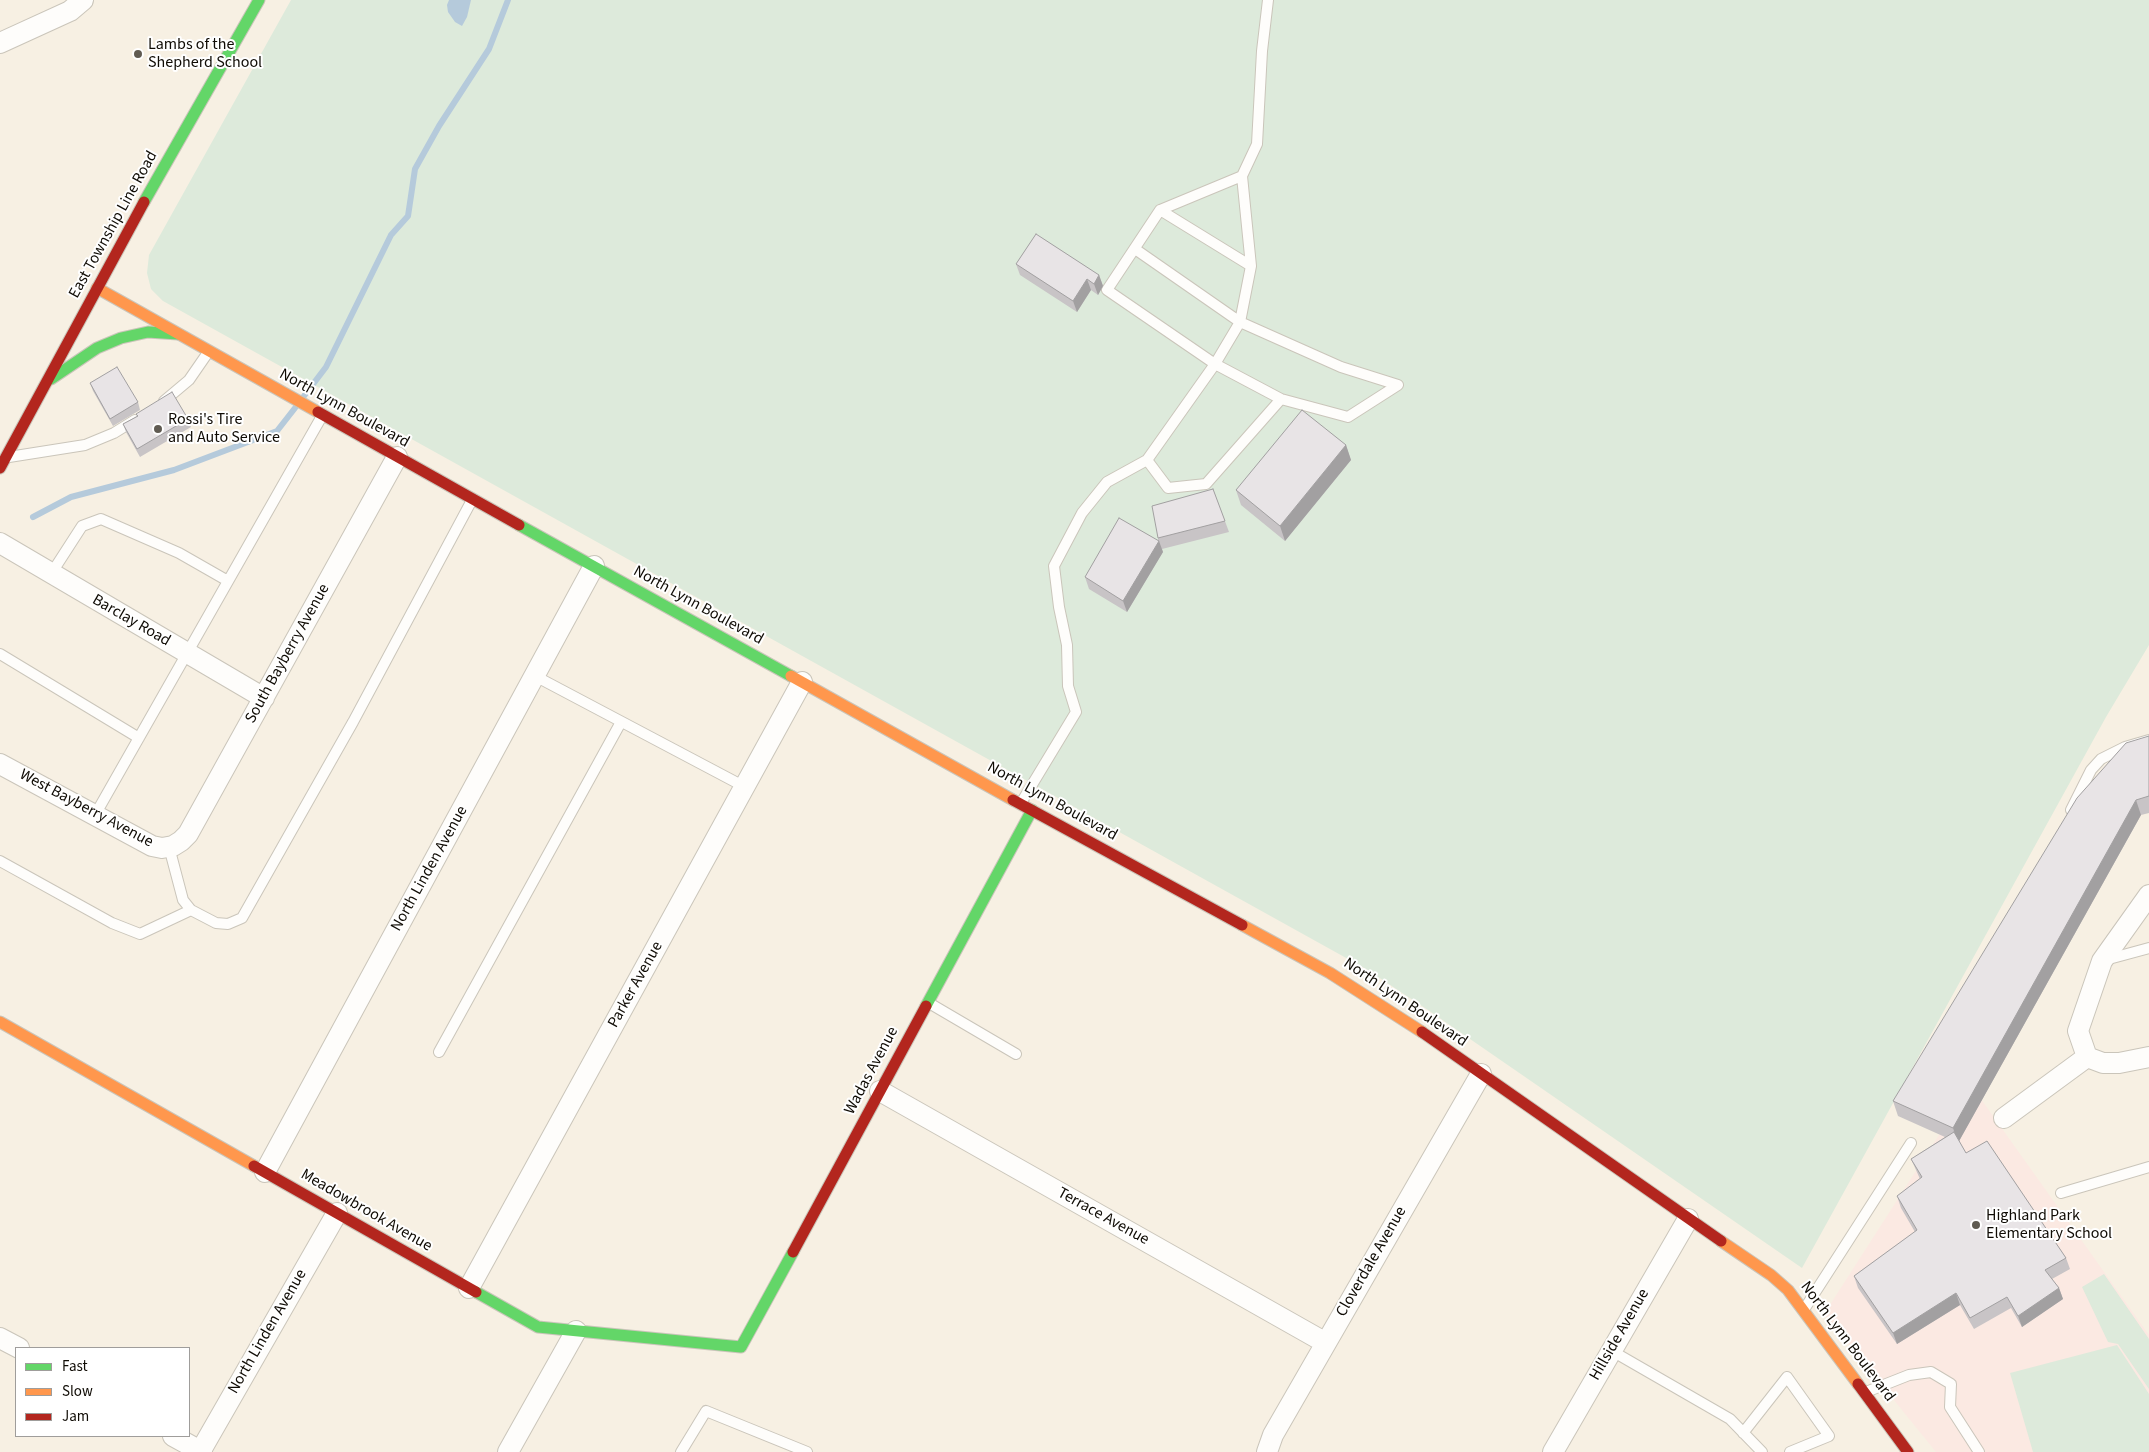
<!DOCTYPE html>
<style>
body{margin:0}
#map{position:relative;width:2149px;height:1452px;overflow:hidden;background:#f7f0e3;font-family:"Source Sans 3",sans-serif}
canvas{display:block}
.legend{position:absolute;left:15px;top:1347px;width:175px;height:90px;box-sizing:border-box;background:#fff;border:1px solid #9f9d9b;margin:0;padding:6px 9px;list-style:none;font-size:15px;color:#0f0b04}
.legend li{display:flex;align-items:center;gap:10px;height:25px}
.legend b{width:25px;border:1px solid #9f9d9b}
</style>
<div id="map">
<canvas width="2149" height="1452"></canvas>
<ul class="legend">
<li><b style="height:6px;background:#63d668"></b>Fast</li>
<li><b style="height:6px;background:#ff974d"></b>Slow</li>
<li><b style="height:6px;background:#b3261e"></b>Jam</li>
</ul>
</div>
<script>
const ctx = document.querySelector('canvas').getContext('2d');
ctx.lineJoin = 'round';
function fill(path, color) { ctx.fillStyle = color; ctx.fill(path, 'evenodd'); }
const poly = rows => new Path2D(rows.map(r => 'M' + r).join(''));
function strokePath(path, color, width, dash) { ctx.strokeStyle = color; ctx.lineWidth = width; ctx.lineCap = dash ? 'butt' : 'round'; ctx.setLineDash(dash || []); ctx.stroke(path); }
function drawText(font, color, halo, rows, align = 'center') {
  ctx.font = font + ' "Source Sans 3",sans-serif'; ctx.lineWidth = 4; ctx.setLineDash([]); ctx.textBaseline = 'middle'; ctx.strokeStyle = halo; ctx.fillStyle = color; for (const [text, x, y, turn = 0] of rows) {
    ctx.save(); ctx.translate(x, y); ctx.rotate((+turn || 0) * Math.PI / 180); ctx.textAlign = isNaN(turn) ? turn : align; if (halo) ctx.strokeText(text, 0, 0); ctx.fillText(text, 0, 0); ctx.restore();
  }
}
const education = poly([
 [1971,1085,2149,1335,2149,1452,1936,1452,1824,1314]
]);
const green = poly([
 [291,0,2149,0,2149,645,2106,717,1802,1268,1428,1010,1366,969,163,301,151,289,147,273,149,255],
 [2104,1274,2149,1339,2149,1389,2118,1344,2108,1342,2082,1287],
 [2117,1345,2149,1394,2149,1452,2033,1452,2010,1373]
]);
const water = poly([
 [449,0,471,0,467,17,462,26,455,22,448,12,447,5]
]);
const stream = poly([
 [304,396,326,367,391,235,408,216,415,169,439,126,489,49,508,0],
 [33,517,71,497,174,470,277,431,295,408]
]);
const lane = poly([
 [1242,176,1257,144,1262,51,1268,0],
 [1160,210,1242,176,1251,266],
 [164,401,189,380,209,351],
 [9,457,85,445,114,433,135,420],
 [1147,460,1168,488,1206,484,1281,399],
 [51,574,82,526,101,519,179,553,228,581],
 [0,654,139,738],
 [535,676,745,787],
 [1021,803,1076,712,1068,686,1067,645,1059,607,1054,566,1082,513,1107,482,1147,460,1215,364,1240,322,1251,266,1160,210,1107,290,1215,364,1281,399,1348,417,1398,385,1341,367,1240,322,1135,249],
 [2071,810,2091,770,2101,759,2125,747,2149,740],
 [95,815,322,416],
 [169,847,183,900,191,910,216,923,228,924,242,918,353,722,472,500],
 [0,861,112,923,140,934,191,910],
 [2105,960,2149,948],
 [929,1003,1016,1054],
 [439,1052,621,722],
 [2061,1193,2149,1167],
 [1805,1308,1911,1143],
 [1612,1351,1730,1419,1762,1452],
 [1866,1392,1909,1375,1931,1372,1951,1384,1950,1407,1979,1452],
 [1743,1433,1787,1377,1829,1436,1790,1452],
 [681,1452,706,1411,807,1452]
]);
const street = poly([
 [0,43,70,11,83,0],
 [0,543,264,698],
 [0,764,152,846,162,848,173,846,181,841,188,834,397,457],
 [2087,1057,2078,1031,2102,961,2149,895],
 [2087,1057,2103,1063,2119,1063,2149,1057],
 [880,1091,1326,1343],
 [2004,1118,2087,1057],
 [265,1172,594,566],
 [469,1288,802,682],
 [0,1338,19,1348],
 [173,1436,202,1452],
 [200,1452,337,1213],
 [508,1452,576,1331],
 [1267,1452,1273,1435,1481,1074],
 [1553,1452,1688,1219]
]);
const fast = poly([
 [144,202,259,0],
 [51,379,97,348,121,338,148,332,178,334],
 [519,525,791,676],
 [926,1006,1032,810],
 [476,1292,538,1327,741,1347,793,1252]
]);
const slow = poly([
 [97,288,318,412],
 [791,676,1013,800],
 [1242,925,1330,973,1422,1032],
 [0,1022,254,1166],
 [1721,1241,1771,1275,1788,1290,1858,1384]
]);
const jam = poly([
 [318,412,519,525],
 [0,468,144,202],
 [1013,800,1242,925],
 [1422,1032,1721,1241],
 [254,1166,476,1292],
 [793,1252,926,1006],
 [1858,1384,1908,1452]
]);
const wall = poly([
 [1016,264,1099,275,1103,286,1098,295,1091,290,1077,312,1020,275],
 [90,383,138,402,140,410,113,426,93,391],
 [136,414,188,419,191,427,140,457,126,432,123,424,137,416],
 [1346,445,1351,460,1285,541,1241,505,1236,490],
 [1213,489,1229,532,1162,549,1163,552,1127,612,1089,589,1085,577,1158,540,1158,538],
 [2149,736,2149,813,2141,815,1959,1141,1966,1153,2066,1258,2070,1269,2052,1279,2059,1288,2063,1299,2022,1327,2011,1308,1974,1329,1960,1305,1897,1344,1858,1288,1854,1276,1915,1232,1901,1208,1897,1196,1920,1179,1916,1170,1911,1159,1945,1137,1898,1116,1893,1101]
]);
const shadedWall = poly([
 [1099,275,1103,286,1098,295,1094,284],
 [1087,279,1091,290,1077,312,1073,301],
 [1346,445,1351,460,1285,541,1280,526],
 [1159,541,1163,552,1127,612,1123,601],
 [2136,800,2141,815,1958,1143,1953,1128],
 [2059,1288,2063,1299,2022,1327,2018,1316],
 [1956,1293,1960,1305,1897,1344,1893,1333]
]);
const building = poly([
 [1036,234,1099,275,1094,284,1087,279,1073,301,1016,264,1036,234],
 [117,367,138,402,110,419,90,383,117,367],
 [172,392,188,419,137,449,123,424,138,416,136,414,172,392],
 [1302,410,1346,445,1280,526,1236,490,1302,410],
 [1213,489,1225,521,1158,538,1152,506,1213,489],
 [1119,518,1159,541,1123,601,1085,577,1119,518],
 [2149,736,2149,796,2136,800,1953,1128,1893,1101,2077,798,2126,743,2149,736],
 [1954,1132,1966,1153,1987,1141,2066,1258,2045,1270,2059,1288,2018,1316,2007,1297,1970,1318,1956,1293,1893,1333,1854,1276,1917,1230,1897,1196,1922,1177,1911,1159,1954,1132]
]);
const markers = [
 [138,54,5,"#605b52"],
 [158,429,5,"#605b52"],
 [1976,1225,5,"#605b52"]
];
const poiNames = [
 ["Lambs of the",148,45],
 ["Shepherd School",148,63],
 ["Rossi's Tire",168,420],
 ["and Auto Service",168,438],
 ["Highland Park",1986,1216],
 ["Elementary School",1986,1234]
];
const streetNames = [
 ["East Township Line Road",114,225,-61],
 ["North Lynn Boulevard",344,409,29],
 ["North Lynn Boulevard",698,606,29],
 ["Barclay Road",131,621,30],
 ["South Bayberry Avenue",288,654,-61],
 ["North Lynn Boulevard",1052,802,29],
 ["West Bayberry Avenue",86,809,28],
 ["North Linden Avenue",430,869,-61],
 ["Parker Avenue",636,985,-61],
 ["North Lynn Boulevard",1405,1003,34],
 ["Wadas Avenue",872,1071,-62],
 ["Meadowbrook Avenue",366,1211,30],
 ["Terrace Avenue",1103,1217,29],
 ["Cloverdale Avenue",1372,1262,-60],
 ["North Linden Avenue",268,1332,-60],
 ["Hillside Avenue",1620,1335,-60],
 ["North Lynn Boulevard",1847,1342,53]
];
fill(education, '#fbe9e2');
fill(green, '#ddeadb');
fill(water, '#b5cadb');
strokePath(stream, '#b5cadb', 6);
strokePath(lane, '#cac5ba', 12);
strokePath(street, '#cac5ba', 22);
strokePath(fast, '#cac5ba', 13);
strokePath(slow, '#cac5ba', 13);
strokePath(jam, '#cac5ba', 13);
strokePath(lane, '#fefdfb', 10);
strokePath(street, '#fefdfb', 20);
strokePath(fast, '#63d668', 11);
strokePath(slow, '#ff974d', 11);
strokePath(jam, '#b3261e', 11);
fill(wall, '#c8c4c6');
fill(shadedWall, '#a2a0a1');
fill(building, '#e8e4e6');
strokePath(building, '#a2a0a1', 1);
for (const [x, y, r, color] of markers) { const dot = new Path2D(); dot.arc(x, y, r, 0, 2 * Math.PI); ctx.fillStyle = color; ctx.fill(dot); strokePath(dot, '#fff', 2); }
drawText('16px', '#0f0b04', '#fff', poiNames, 'left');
drawText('16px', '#0f0b04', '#fff', streetNames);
</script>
